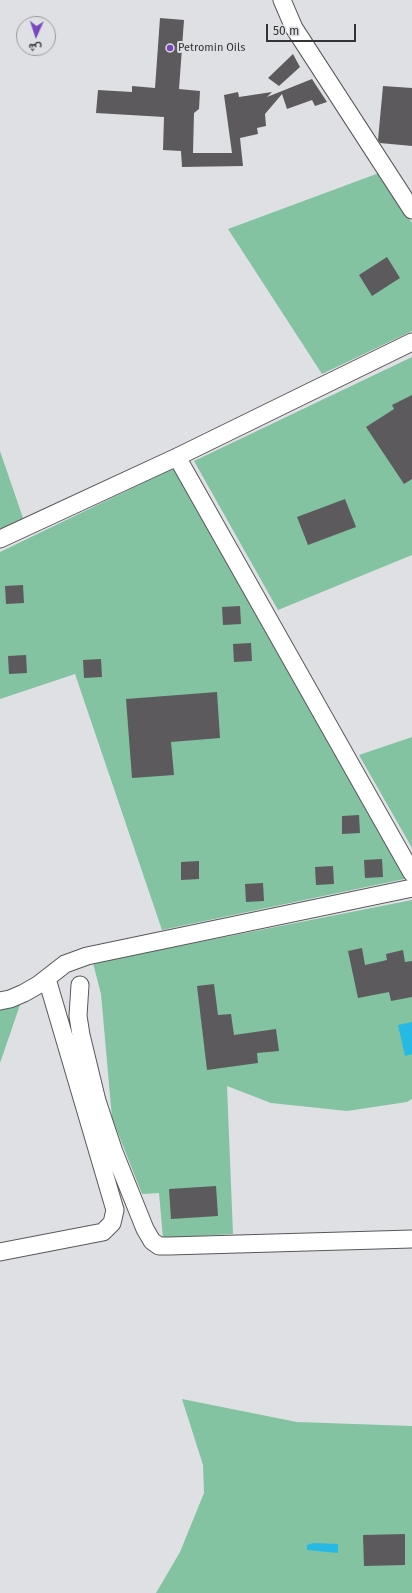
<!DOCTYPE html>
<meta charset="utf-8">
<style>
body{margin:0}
#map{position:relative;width:412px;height:1593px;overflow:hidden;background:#dfe0e3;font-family:"Fira Sans",Vazirmatn,sans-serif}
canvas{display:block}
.north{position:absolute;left:16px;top:16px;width:40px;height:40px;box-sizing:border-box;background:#dfe0e3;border:1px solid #9b9b9e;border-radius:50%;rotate:183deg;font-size:11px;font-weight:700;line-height:16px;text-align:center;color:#343436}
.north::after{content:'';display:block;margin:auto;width:14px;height:18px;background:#7847bf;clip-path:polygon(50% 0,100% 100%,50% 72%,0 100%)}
.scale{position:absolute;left:266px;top:24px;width:90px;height:18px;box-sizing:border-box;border:2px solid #343436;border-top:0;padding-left:5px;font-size:12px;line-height:14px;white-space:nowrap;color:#343436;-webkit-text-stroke:3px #dfe0e3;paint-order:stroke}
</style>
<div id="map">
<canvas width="412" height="1593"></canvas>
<div class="north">ش</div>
<div class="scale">50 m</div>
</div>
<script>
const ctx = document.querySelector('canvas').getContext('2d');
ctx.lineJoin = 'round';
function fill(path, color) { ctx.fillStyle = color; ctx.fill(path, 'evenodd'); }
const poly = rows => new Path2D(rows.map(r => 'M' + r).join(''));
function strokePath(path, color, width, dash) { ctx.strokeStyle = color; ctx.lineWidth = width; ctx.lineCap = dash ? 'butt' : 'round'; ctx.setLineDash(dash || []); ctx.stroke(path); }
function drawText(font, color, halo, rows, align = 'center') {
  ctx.font = font + ' "Fira Sans",sans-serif'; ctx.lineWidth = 4; ctx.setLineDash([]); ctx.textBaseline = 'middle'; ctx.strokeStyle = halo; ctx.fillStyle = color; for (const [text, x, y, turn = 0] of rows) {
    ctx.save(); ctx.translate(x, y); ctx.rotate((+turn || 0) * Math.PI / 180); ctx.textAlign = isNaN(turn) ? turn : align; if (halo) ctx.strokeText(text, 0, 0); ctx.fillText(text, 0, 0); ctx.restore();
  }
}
const green = poly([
 [379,173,412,223,412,331,322,374,228,229],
 [412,357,412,555,278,610,194,461],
 [0,451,23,518,0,529],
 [176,467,409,878,162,930,75,674,0,699,0,552],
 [412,737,412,848,359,755],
 [412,900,412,1099,407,1102,347,1111,271,1103,227,1086,233,1234,163,1238,159,1193,142,1194,112,1118,101,994,93,963],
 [20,1005,0,1063,0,1008],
 [182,1399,297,1422,412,1426,412,1593,156,1593,180,1552,204,1493,203,1465]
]);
const water = poly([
 [412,1022,412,1054,405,1056,398,1025],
 [313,1543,338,1544,338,1553,307,1550,307,1545]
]);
const building = poly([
 [160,18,184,20,179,89,200,91,199,109,194,113,193,153,232,153,224,95,238,92,239,97,272,92,267,97,312,79,327,102,315,106,312,100,287,109,282,94,265,114,266,126,257,128,258,134,240,138,243,166,182,167,181,151,163,150,164,117,96,113,98,90,132,92,132,86,155,88],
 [293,54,300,67,279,86,268,78],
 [383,86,412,88,412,146,380,143,378,140],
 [387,257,400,278,372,296,359,275],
 [412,395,412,479,404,484,366,427,394,409,392,405],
 [345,499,356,527,308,545,297,517],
 [23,585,24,603,6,604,5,586],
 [240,606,241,624,223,625,222,607],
 [251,643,252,661,234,662,233,644],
 [26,655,27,673,9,674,8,656],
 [101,659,102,677,84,678,83,660],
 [217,692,220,738,171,742,174,775,132,778,126,699],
 [359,815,360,833,342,834,342,816],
 [382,859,383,877,365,878,364,860],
 [199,861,199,879,181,880,181,862],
 [333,866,334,884,316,885,315,867],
 [263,883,264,901,246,902,245,884],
 [362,948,365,965,387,960,386,954,403,950,405,962,412,961,412,997,391,1001,389,992,358,998,348,951],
 [214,984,218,1015,231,1014,234,1035,276,1029,279,1051,257,1053,258,1063,207,1070,197,986],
 [216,1186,218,1216,171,1219,169,1189],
 [405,1534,405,1565,364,1566,363,1535]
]);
const minor = poly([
 [282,0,294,28,412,210],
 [177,457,412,873],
 [0,539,177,457,412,342],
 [80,985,78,1016,81,1035,97,1101,114,1152,145,1229,152,1241,159,1246,169,1246,412,1239],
 [0,1001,10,999,24,993,38,985,65,964,87,956,412,888],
 [0,1252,103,1232,112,1223,115,1210,47,979]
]);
const markers = [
 [170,48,4,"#7847bf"]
];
const poiNames = [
 ["Petromin Oils",178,48]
];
fill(green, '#83c3a2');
fill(water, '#26b9e3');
fill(building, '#5c5a5d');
strokePath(minor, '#58585b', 19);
strokePath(minor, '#fff', 17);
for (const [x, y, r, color] of markers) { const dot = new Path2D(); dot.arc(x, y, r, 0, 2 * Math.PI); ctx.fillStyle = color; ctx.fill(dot); strokePath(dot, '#dfe0e3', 1.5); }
drawText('11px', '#343436', '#dfe0e3', poiNames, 'left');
</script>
